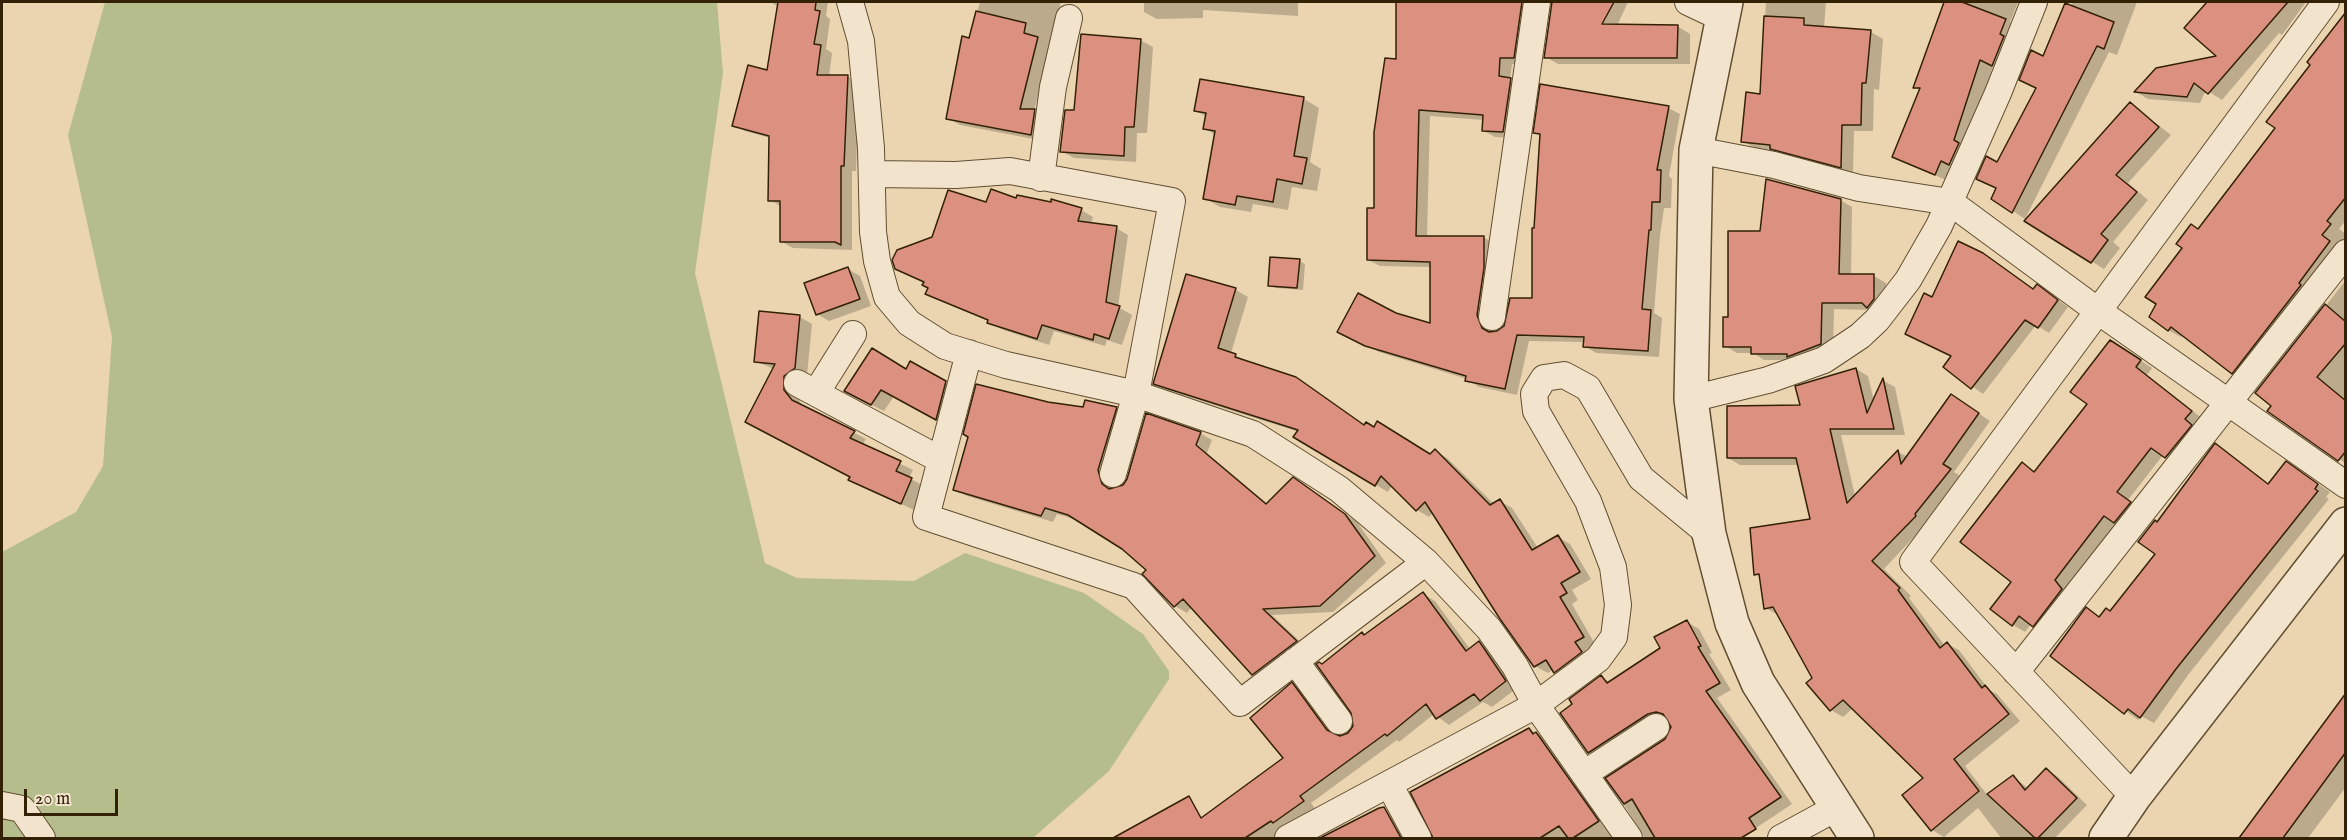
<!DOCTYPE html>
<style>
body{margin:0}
#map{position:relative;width:2347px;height:840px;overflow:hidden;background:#ebd5b1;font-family:"IM FELL English",serif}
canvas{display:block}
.frame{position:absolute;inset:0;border:3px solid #332106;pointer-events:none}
.scale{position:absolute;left:24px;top:789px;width:94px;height:27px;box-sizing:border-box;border:3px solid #332106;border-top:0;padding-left:8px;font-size:18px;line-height:21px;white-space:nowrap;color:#332106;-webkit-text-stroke:4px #f2e4cc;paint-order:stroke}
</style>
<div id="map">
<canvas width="2347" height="840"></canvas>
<div class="frame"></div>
<div class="scale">20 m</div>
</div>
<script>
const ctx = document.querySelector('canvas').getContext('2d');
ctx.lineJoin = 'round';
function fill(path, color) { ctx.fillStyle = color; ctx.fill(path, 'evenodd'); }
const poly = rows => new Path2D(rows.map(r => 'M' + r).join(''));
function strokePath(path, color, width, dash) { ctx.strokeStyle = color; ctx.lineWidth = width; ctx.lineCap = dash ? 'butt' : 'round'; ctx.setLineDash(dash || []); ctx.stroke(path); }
const green = poly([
 [105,2,717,2,723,73,695,273,765,563,797,578,914,581,965,553,1084,593,1143,634,1169,671,1169,679,1109,771,1033,838,2,838,2,552,76,512,103,466,112,337,68,135]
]);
const shadow = poly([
 [771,2,828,2,826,16,830,19,826,49,832,53,829,77,848,77,859,83,856,171,852,171,852,250,793,248,782,242,782,207,770,200,770,138,745,131,734,125,768,72,779,7],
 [980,2,1061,2,1034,111,1047,118,1044,141,960,125,948,118],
 [1144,2,1298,2,1298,16,1203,10,1203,18,1157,19,1144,12],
 [1398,2,1531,2,1525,64,1512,64,1510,80,1522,87,1515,138,1495,137,1484,131,1484,120,1430,116,1427,237,1483,237,1495,244,1495,276,1489,330,1492,333,1499,332,1508,320,1533,300,1541,136,1535,133,1668,108,1680,114,1669,176,1672,179,1671,208,1664,208,1660,236,1654,313,1662,318,1659,357,1596,353,1585,346,1585,342,1529,341,1517,395,1479,387,1467,379,1379,352,1351,338,1431,325,1432,267,1380,266,1368,260,1397,61],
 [1560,2,1628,2,1617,26,1677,26,1690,34,1690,64,1558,64,1546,57,1552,17],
 [1766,2,1826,2,1824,28,1871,32,1883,39,1879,90,1874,89,1873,131,1854,131,1853,173,1784,155,1775,150,1755,148,1742,141,1761,96],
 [1946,2,2018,2,2010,22,2018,27,2005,72,1993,66,1966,148,1948,181,1894,157,1921,91,1915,87],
 [2073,2,2137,2,2117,55,2109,52,2025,219,2013,211,1997,189,1998,164,2038,88,2044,58],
 [2209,2,2306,2,2282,35,2279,33,2222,100,2206,90,2200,103,2148,99,2136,92,2220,57,2186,27],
 [2346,12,2346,220,2339,229,2346,234,2346,252,2245,380,2183,334,2181,337,2168,330,2199,230,2277,128,2312,65,2309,62],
 [1140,40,1153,47,1147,133,1137,133,1136,162,1074,158,1061,151,1076,111],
 [1201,81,1304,99,1319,108,1310,162,1321,169,1317,191,1292,187,1288,210,1253,204,1251,212,1220,207,1205,198,1215,135,1205,128,1207,117,1196,111],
 [2131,104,2171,135,2128,183,2148,200,2113,242,2120,248,2104,269,2091,261],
 [1017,200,1081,210,1093,217,1091,224,1116,228,1128,235,1118,307,1132,315,1122,345,1107,340,1105,346,1054,331,1049,345,1001,329,989,321,939,300,927,293,930,288,925,283,896,268,933,238,987,204],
 [1840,200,1852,207,1851,276,1874,276,1886,283,1886,306,1873,310,1834,309,1833,350,1795,360,1764,360,1753,353,1737,353,1725,346,1729,319,1761,232],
 [1983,254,2035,290,2047,292,2068,307,2049,333,2036,325,1983,394,1945,367,1953,356,1933,298],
 [1299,261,1305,264,1303,290,1276,288,1270,285],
 [848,269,860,276,871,306,829,321,817,314],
 [1187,276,1236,290,1248,297,1231,353,1249,363,1295,378,1365,426,1431,455,1435,451,1447,458,1494,504,1500,501,1512,508,1538,548,1558,537,1570,544,1591,579,1572,590,1578,600,1572,604,1595,644,1586,650,1594,659,1567,679,1553,670,1548,673,1535,666,1434,512,1429,517,1417,510,1392,485,1388,492,1295,437,1299,432,1167,390,1155,383],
 [2346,280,2346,464,2257,393],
 [800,317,812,324,807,375,794,391,803,407,866,439,862,445,913,470,909,478,924,486,914,510,863,486,852,477,759,429,774,369,755,361],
 [2123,349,2152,368,2147,375,2203,419,2178,464,2163,455,2128,500,2142,510,2127,529,2116,523,2066,588,2074,597,2045,633,2031,624,2025,632,2013,625,2013,582,2022,464,2036,472,2089,404],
 [911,363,958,390,949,425,894,396,884,411,858,398,907,371],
 [1856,369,1868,376,1874,401,1884,381,1895,387,1905,435,1841,435,1855,496,1898,452,1908,457,1963,403,1990,421,1954,472,1962,477,1926,522,1927,523,1884,569,1911,596,1909,598,1945,646,1947,644,1959,650,1989,690,1997,694,2020,721,1965,766,1988,796,2013,777,2028,788,2046,769,2057,776,2087,805,2055,838,2001,838,1978,808,1944,837,1932,830,1925,778,1853,708,1843,717,1831,710,1778,615,1766,608,1760,577,1756,574,1812,520,1799,465,1740,465,1728,458],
 [1047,403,1084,408,1116,408,1128,415,1110,485,1112,489,1116,490,1200,433,1212,440,1207,453,1268,504,1305,486,1357,522,1386,563,1333,612,1272,615,1307,648,1265,680,1253,674,1192,607,1187,613,1175,606,1144,574,1148,570,1122,547,1080,521,1057,514,1053,522,967,496,955,489],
 [2216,445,2270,485,2299,471,2330,492,2326,497,2329,499,2188,675,2154,723,2141,716,2138,720,2052,656,2087,609,2100,617,2111,613,2157,554,2158,524],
 [1423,594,1435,601,1470,649,1479,643,1491,650,1517,688,1492,707,1483,702,1449,725,1434,714,1399,742,1397,740,1311,803,1321,816,1287,838,1232,838,1213,811,1285,758,1292,684,1304,691,1337,736,1348,735,1354,727,1353,712,1323,666],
 [1687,622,1699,629,1712,653,1709,654,1731,690,1717,698,1792,804,1744,836,1738,832,1727,838,1645,838,1607,778,1666,740,1673,727,1670,720,1661,720,1601,759,1589,752,1562,714,1601,677,1610,682,1662,648],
 [2340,703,2346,707,2346,787,2308,838,2241,838],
 [1529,729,1548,740,1617,838,1433,838,1433,831],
 [1384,808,1396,815,1409,838,1324,838],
 [1163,813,1175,820,1185,838,1119,838]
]);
const building = poly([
 [778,2,816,2,815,10,820,11,814,44,821,45,817,75,848,75,844,166,841,166,841,245,835,242,780,242,780,201,768,201,769,136,732,126,748,65,767,70,778,2],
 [1396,2,1522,2,1514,58,1500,58,1499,76,1511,78,1503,132,1482,131,1483,115,1419,110,1416,236,1484,236,1484,268,1477,315,1482,328,1489,332,1497,331,1504,326,1510,298,1532,298,1532,228,1534,228,1540,134,1533,133,1540,84,1669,106,1657,170,1661,170,1660,202,1652,202,1651,230,1649,230,1642,309,1651,310,1648,351,1583,347,1584,337,1517,335,1505,389,1465,381,1466,376,1365,346,1337,332,1358,293,1396,313,1430,323,1430,262,1367,260,1367,208,1374,208,1374,132,1385,58,1396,59,1396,2],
 [1552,2,1614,2,1602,24,1678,25,1677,58,1544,58,1552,2],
 [1944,2,1962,2,2006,19,2000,34,2004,36,1992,66,1980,60,1954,140,1959,143,1949,165,1941,161,1935,175,1892,157,1920,88,1913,88,1944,2],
 [2207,2,2288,2,2208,94,2194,83,2187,97,2134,92,2156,68,2216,56,2184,28,2207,2],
 [2065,3,2114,22,2104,49,2097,46,2012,213,1991,199,1996,188,1976,179,1986,156,1997,162,2036,88,2019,80,2031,50,2043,56,2065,3],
 [976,11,1026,23,1024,33,1038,37,1020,109,1035,109,1031,135,946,119,962,36,969,38,976,11],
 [2346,12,2346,197,2327,221,2331,224,2322,235,2330,241,2299,283,2301,285,2232,374,2171,327,2168,331,2149,317,2156,304,2145,297,2182,248,2176,244,2191,224,2198,229,2275,128,2266,122,2310,65,2307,62,2346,12],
 [1764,16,1804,18,1804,25,1871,30,1866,83,1862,83,1861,125,1842,125,1841,168,1770,149,1770,145,1741,142,1746,92,1760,94,1764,16],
 [1081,34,1141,39,1134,127,1125,127,1124,156,1060,152,1065,110,1074,110,1081,34],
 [1200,79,1304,97,1294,156,1307,158,1302,184,1277,179,1273,202,1237,196,1235,205,1203,199,1215,131,1203,129,1206,113,1194,111,1200,79],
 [2130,102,2159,127,2116,175,2137,192,2101,234,2108,240,2091,263,2024,221,2130,102],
 [1766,179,1841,199,1839,274,1874,274,1874,299,1867,308,1862,303,1822,303,1821,344,1787,357,1787,354,1751,354,1751,347,1723,347,1723,317,1728,317,1728,231,1760,231,1766,179],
 [991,189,1016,198,1017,195,1051,202,1051,199,1082,208,1078,221,1117,226,1106,302,1120,306,1109,339,1094,334,1093,340,1042,325,1037,339,987,323,988,320,925,294,928,288,922,285,924,282,895,269,892,260,897,250,932,237,948,190,986,202,991,189],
 [1958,241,1983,253,2033,289,2037,284,2058,300,2038,328,2025,320,1971,389,1943,367,1951,356,1905,334,1924,293,1932,297,1958,241],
 [1270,257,1300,259,1297,288,1268,286,1270,257],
 [848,267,860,299,816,315,804,283,848,267],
 [1186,274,1236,288,1218,348,1236,354,1235,357,1296,377,1364,425,1366,422,1374,427,1377,421,1430,454,1435,449,1490,505,1500,499,1532,550,1558,535,1580,572,1561,583,1567,593,1560,597,1584,637,1575,642,1582,652,1554,673,1546,660,1534,667,1500,619,1425,502,1416,511,1381,476,1375,486,1293,437,1298,430,1153,384,1186,274],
 [2325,304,2346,322,2346,343,2317,377,2346,401,2346,451,2338,461,2267,411,2271,406,2255,393,2325,304],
 [759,311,800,315,795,368,784,376,784,390,792,400,855,431,850,438,901,461,896,471,912,478,901,504,848,480,850,477,745,422,775,364,754,362,759,311],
 [2110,340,2141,360,2136,367,2192,411,2185,419,2192,425,2165,458,2151,448,2117,492,2131,502,2114,523,2104,516,2055,580,2062,589,2033,627,2019,616,2012,626,1990,609,2011,582,1960,542,2022,462,2034,472,2087,404,2070,392,2110,340],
 [872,348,906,369,910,361,946,381,936,420,881,390,871,405,844,391,872,348],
 [1856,368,1867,413,1883,378,1894,429,1830,429,1847,503,1898,450,1901,464,1951,394,1979,413,1943,464,1951,469,1915,514,1916,516,1872,561,1900,588,1898,590,1940,648,1947,642,1982,688,1985,685,2009,714,1954,759,1979,791,1931,831,1902,795,1923,778,1843,700,1830,711,1806,683,1812,678,1773,607,1764,609,1759,574,1754,575,1750,528,1810,519,1796,458,1727,458,1727,406,1800,405,1795,386,1856,368],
 [976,384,1048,402,1083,407,1085,400,1117,407,1098,470,1102,484,1109,489,1123,485,1127,479,1146,413,1201,432,1196,445,1266,504,1293,477,1345,514,1375,556,1320,606,1263,609,1297,641,1252,675,1183,599,1174,607,1142,574,1146,570,1122,549,1068,515,1045,508,1041,516,953,490,968,437,963,434,976,384],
 [2215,443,2268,484,2286,461,2318,484,2315,489,2318,491,2176,669,2140,718,2128,709,2124,714,2050,656,2086,607,2099,617,2106,608,2110,611,2155,554,2138,542,2155,520,2157,522,2215,443],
 [1423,592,1466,651,1479,641,1506,681,1480,701,1474,694,1436,719,1426,704,1387,736,1385,734,1300,796,1304,801,1273,823,1271,821,1245,838,1113,838,1189,796,1201,818,1283,758,1250,718,1292,682,1327,730,1340,736,1348,733,1353,726,1351,713,1316,664,1319,662,1322,664,1362,632,1364,635,1423,592],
 [1687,620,1701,646,1698,647,1720,683,1706,691,1781,797,1749,818,1756,829,1741,838,1655,838,1632,799,1624,804,1605,778,1665,739,1671,727,1663,714,1656,712,1648,714,1588,753,1560,713,1572,704,1569,699,1601,675,1607,683,1660,648,1654,637,1687,620],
 [2346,693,2346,752,2283,838,2239,838,2346,693],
 [1529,728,1533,734,1536,732,1599,821,1573,838,1568,838,1559,826,1540,838,1433,838,1410,792,1529,728],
 [2046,768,2077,798,2038,838,2035,838,1987,794,2013,775,2025,790,2046,768],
 [1384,807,1401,838,1320,838,1379,808,1384,807]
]);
const minor = poly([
 [850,2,861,41,871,148,873,232,877,261,887,297,909,323,945,346,1006,365,1136,394,1253,434,1339,489,1426,562,1489,629,1515,666,1536,705,1629,838],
 [1688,2,1724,19],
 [1696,150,1774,165,1859,188,1950,202,2098,311,2346,485],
 [872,174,956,175,1010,171,1172,201,1136,394,1113,474],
 [1041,178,1053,87,1069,18],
 [1492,317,1537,2],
 [969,353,926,517,1134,586,1240,703,1426,562],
 [797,383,941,460],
 [816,393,853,334],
 [1691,399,1768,380,1824,360,1860,336,1877,320,1908,280,1939,226,1998,93,2034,2],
 [1295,661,1339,721],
 [2016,672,2346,253],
 [1584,774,1656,727],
 [1389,784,1418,838],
 [2134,797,1913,562,2326,2],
 [2,805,22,809,42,838],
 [1288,838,1536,705,1598,659,1614,637,1618,605,1613,567,1588,501,1536,411,1534,394,1544,378,1564,375,1588,388,1641,478,1709,534],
 [1781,838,1836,808]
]);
const tertiary = poly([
 [1726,2,1696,150,1691,399,1709,534,1732,623,1758,683,1857,838],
 [2106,838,2134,797,2346,524]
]);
fill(green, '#b6bd8d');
fill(shadow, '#0003');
fill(building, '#dc9180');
strokePath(building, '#332106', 1.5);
strokePath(minor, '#614e31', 28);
strokePath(tertiary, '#614e31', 36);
strokePath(minor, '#f2e4cc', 26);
strokePath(tertiary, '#f2e4cc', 33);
</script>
